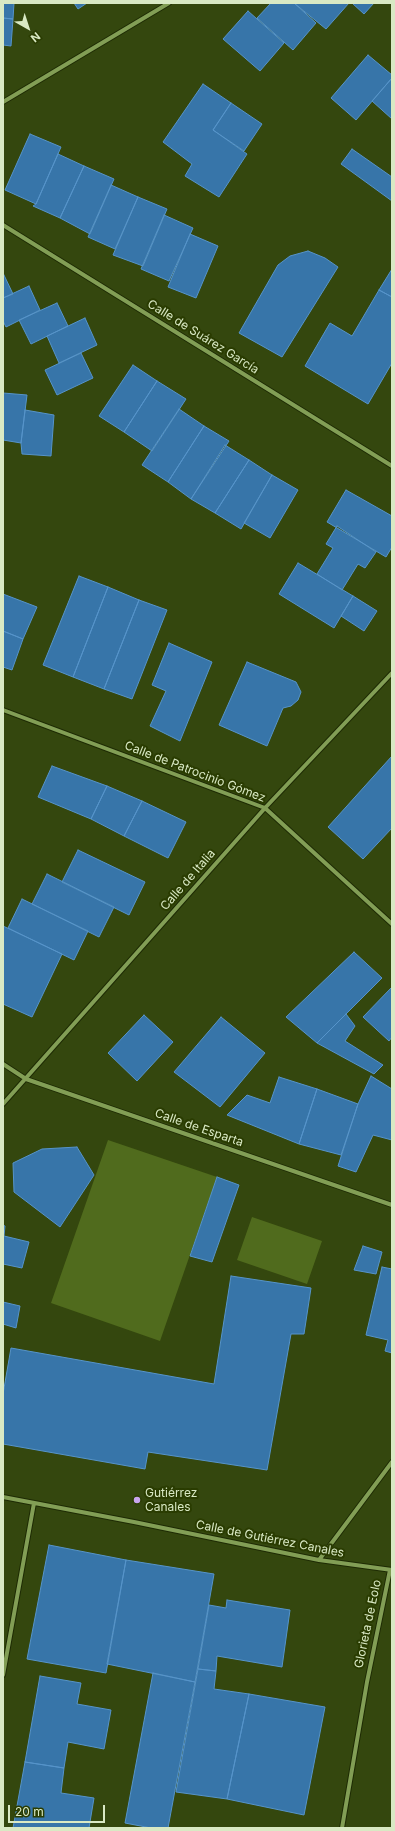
<!DOCTYPE html>
<meta charset="utf-8">
<style>
body{margin:0}
#map{position:relative;width:395px;height:1831px;overflow:hidden;background:#34470e;font-family:Inter,sans-serif}
canvas{display:block}
.frame{position:absolute;inset:0;border:4px solid #d9e9c4;pointer-events:none}
.north{position:absolute;left:8px;top:8px;width:40px;height:40px;-webkit-text-stroke:3px #2a3c01;paint-order:stroke;rotate:141deg;font-size:11px;font-weight:700;line-height:16px;text-align:center;color:#d9e9c4}
.north::after{content:'';display:block;margin:auto;width:14px;height:18px;background:#d9e9c4;clip-path:polygon(50% 0,100% 100%,50% 72%,0 100%)}
.scale{position:absolute;left:8px;top:1805px;width:97px;height:18px;box-sizing:border-box;border:2px solid #d9e9c4;border-top:0;padding-left:5px;font-size:12px;line-height:14px;white-space:nowrap;color:#d9e9c4;-webkit-text-stroke:3px #2a3c01;paint-order:stroke}
</style>
<div id="map">
<canvas width="395" height="1831"></canvas>
<div class="frame"></div>
<div class="north">N</div>
<div class="scale">20 m</div>
</div>
<script>
const ctx = document.querySelector('canvas').getContext('2d');
ctx.lineJoin = 'round';
function fill(path, color) { ctx.fillStyle = color; ctx.fill(path, 'evenodd'); }
const poly = rows => new Path2D(rows.map(r => 'M' + r).join(''));
function strokePath(path, color, width, dash) { ctx.strokeStyle = color; ctx.lineWidth = width; ctx.lineCap = dash ? 'butt' : 'round'; ctx.setLineDash(dash || []); ctx.stroke(path); }
function drawText(font, color, halo, rows, align = 'center') {
  ctx.font = font + ' Inter,sans-serif'; ctx.lineWidth = 4; ctx.setLineDash([]); ctx.textBaseline = 'middle'; ctx.strokeStyle = halo; ctx.fillStyle = color; for (const [text, x, y, turn = 0] of rows) {
    ctx.save(); ctx.translate(x, y); ctx.rotate((+turn || 0) * Math.PI / 180); ctx.textAlign = isNaN(turn) ? turn : align; if (halo) ctx.strokeText(text, 0, 0); ctx.fillText(text, 0, 0); ctx.restore();
  }
}
const green = poly([
 [108,1140,217,1177,160,1341,51,1303],
 [252,1217,322,1241,307,1284,237,1260]
]);
const building = poly([
 [3,3,14,3,13,19,3,18,3,3],
 [74,3,87,3,78,9,74,3],
 [271,3,294,3,316,23,293,50,257,18,271,3],
 [294,3,349,3,326,29,294,3],
 [352,3,374,3,364,14,352,3],
 [248,11,284,43,260,71,223,39,248,11],
 [3,18,13,19,11,46,3,45,3,18],
 [368,55,392,75,392,78,356,120,331,98,368,55],
 [392,78,392,119,372,101,392,78],
 [203,84,231,103,213,130,247,154,219,197,185,176,192,164,163,142,203,84],
 [231,103,262,124,244,151,213,130,231,103],
 [30,134,61,147,36,204,5,190,30,134],
 [352,149,392,177,392,201,341,164,352,149],
 [58,154,84,166,60,218,33,206,36,204,58,154],
 [84,166,114,179,90,234,60,218,84,166],
 [111,185,138,197,115,249,88,237,111,185],
 [138,197,167,209,143,266,113,255,138,197],
 [164,215,193,228,169,281,141,269,164,215],
 [190,234,218,246,196,298,168,287,190,234],
 [308,251,325,258,338,267,282,357,239,333,278,265,290,256,308,251],
 [392,269,392,297,379,290,392,269],
 [3,273,13,294,3,298,3,273],
 [29,286,40,310,6,327,3,321,3,298,29,286],
 [379,290,392,297,392,363,368,404,305,366,330,323,352,336,379,290],
 [57,303,68,326,31,344,19,320,57,303],
 [85,318,97,345,59,363,47,336,85,318],
 [81,353,93,378,57,395,45,370,81,353],
 [133,365,157,381,124,432,99,416,133,365],
 [157,381,186,399,152,451,124,432,157,381],
 [3,393,27,395,21,443,3,440,3,393],
 [179,409,204,426,168,482,142,465,179,409],
 [25,410,54,415,51,456,22,454,21,443,25,410],
 [204,426,229,441,191,499,168,482,204,426],
 [225,445,249,460,215,513,191,499,225,445],
 [249,460,272,475,241,529,215,513,249,460],
 [272,475,298,490,270,538,244,523,272,475],
 [346,490,392,516,392,547,386,557,327,522,346,490],
 [337,526,376,552,365,568,358,564,342,590,317,574,333,548,326,544,337,526],
 [298,563,353,596,334,628,279,594,298,563],
 [79,576,108,587,73,677,43,665,79,576],
 [108,587,139,600,104,689,73,677,108,587],
 [3,594,37,607,23,639,3,631,3,594],
 [353,596,377,611,364,631,341,616,353,596],
 [139,600,167,610,132,699,104,689,139,600],
 [3,631,23,639,12,670,3,667,3,631],
 [169,643,212,662,180,741,150,726,166,691,152,685,169,643],
 [247,662,296,682,301,692,298,700,291,706,283,708,267,746,219,725,247,662],
 [392,756,392,828,363,859,328,827,392,756],
 [52,766,107,786,91,819,38,797,52,766],
 [107,786,142,801,124,836,91,819,107,786],
 [142,801,186,822,168,858,124,836,142,801],
 [78,850,145,882,129,915,62,882,78,850],
 [47,874,114,907,99,937,32,904,47,874],
 [22,899,88,931,74,960,8,928,22,899],
 [3,926,62,954,32,1017,3,1004,3,926],
 [354,952,382,978,317,1043,286,1017,354,952],
 [392,987,392,1037,389,1041,363,1017,392,987],
 [346,1014,355,1026,345,1041,383,1065,374,1074,317,1043,346,1014],
 [144,1015,173,1042,137,1081,108,1053,144,1015],
 [221,1017,265,1053,220,1107,174,1072,221,1017],
 [371,1076,392,1089,392,1140,373,1135,356,1172,338,1166,358,1104,371,1076],
 [279,1077,317,1089,299,1144,227,1115,247,1095,270,1103,279,1077],
 [317,1089,358,1104,341,1155,299,1144,317,1089],
 [77,1147,94,1175,60,1227,14,1192,13,1163,42,1149,77,1147],
 [217,1177,239,1185,212,1262,190,1256,217,1177],
 [3,1225,5,1226,4,1236,29,1242,22,1268,3,1264,3,1225],
 [363,1246,382,1252,376,1274,354,1270,363,1246],
 [382,1267,392,1269,392,1353,385,1351,388,1340,366,1335,382,1267],
 [231,1276,311,1288,304,1334,291,1334,267,1470,148,1452,145,1469,3,1444,3,1394,11,1348,214,1384,231,1276],
 [3,1302,20,1306,16,1328,3,1324,3,1302],
 [49,1545,126,1560,106,1673,27,1659,49,1545],
 [126,1560,214,1574,195,1682,107,1664,126,1560],
 [227,1600,290,1610,282,1667,217,1656,216,1671,198,1669,209,1605,226,1608,227,1600],
 [198,1669,216,1671,214,1689,249,1694,227,1799,176,1792,198,1669],
 [153,1673,195,1682,168,1828,151,1828,125,1823,153,1673],
 [40,1676,81,1683,77,1704,111,1710,104,1749,68,1742,64,1768,25,1762,40,1676],
 [249,1694,325,1707,304,1815,227,1799,249,1694],
 [25,1762,64,1768,61,1793,94,1798,89,1828,13,1828,25,1762]
]);
const street = poly([
 [3,102,169,3],
 [3,225,392,466],
 [3,710,265,808,392,924],
 [3,1064,26,1079,392,1205],
 [3,1104,265,808,392,673],
 [3,1497,134,1522,319,1560,392,1570],
 [319,1560,392,1462],
 [3,1675,34,1503],
 [342,1828,367,1682,390,1570]
]);
const markers = [
 [137,1500,4,"#c9a5ee"]
];
const streetNames = [
 ["Calle de Suárez García",203,337,32],
 ["Calle de Patrocinio Gómez",195,772,21],
 ["Calle de Italia",188,880,-49],
 ["Calle de Esparta",199,1128,19],
 ["Calle de Gutiérrez Canales",270,1539,11],
 ["Glorieta de Eolo",368,1624,-78]
];
const poiNames = [
 ["Gutiérrez",145,1493],
 ["Canales",145,1507]
];
fill(green, '#506b1d');
fill(building, '#3775a9');
strokePath(building, '#5694ca', 1);
strokePath(street, '#1e2b04', 6);
strokePath(street, '#829e55', 4);
for (const [x, y, r, color] of markers) { const dot = new Path2D(); dot.arc(x, y, r, 0, 2 * Math.PI); ctx.fillStyle = color; ctx.fill(dot); strokePath(dot, '#2a3c01', 1.5); }
drawText('12px', '#d9e9c4', '#2a3c01', streetNames);
drawText('12px', '#d9e9c4', '#2a3c01', poiNames, 'left');
</script>
